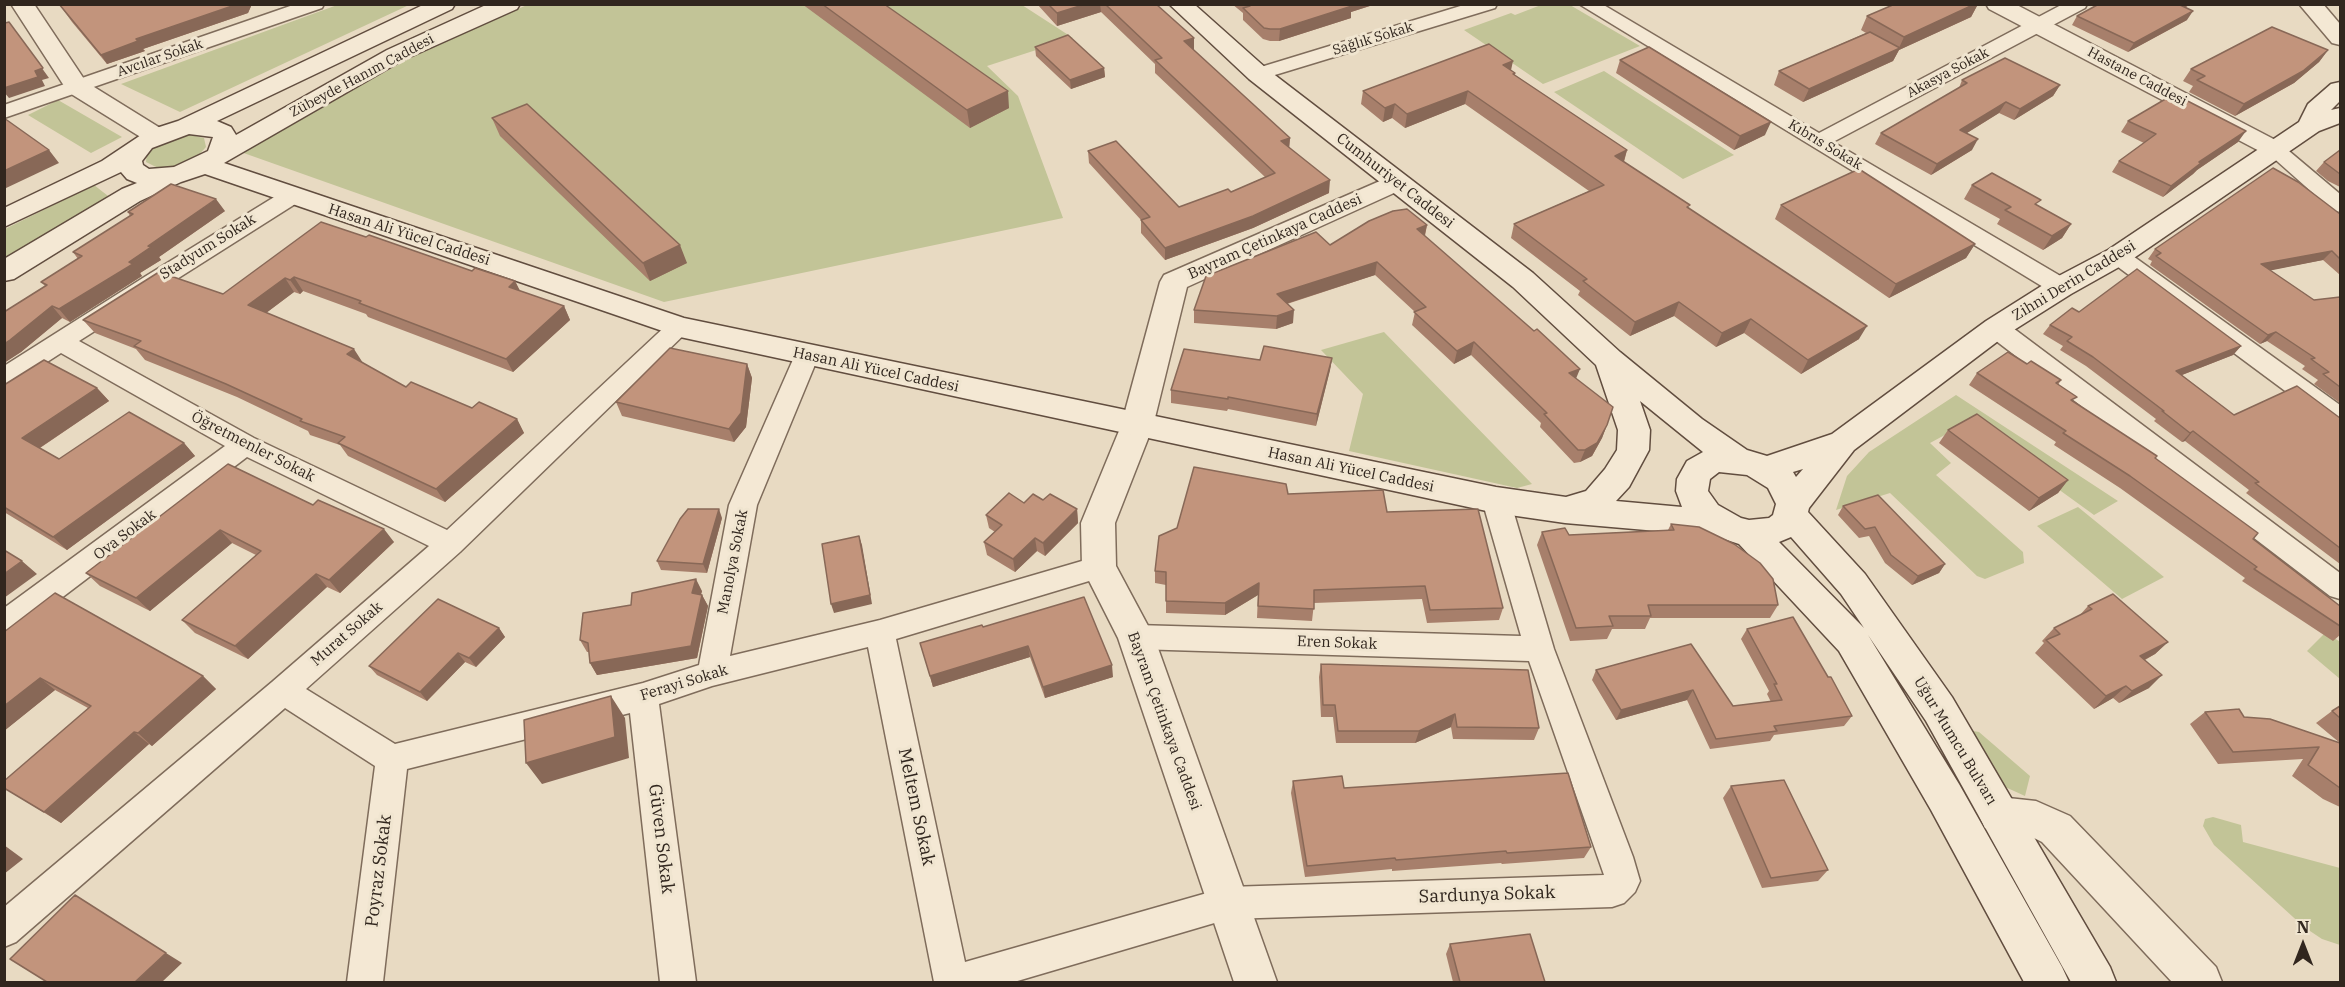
<!DOCTYPE html>
<meta charset="utf-8">
<style>
body{margin:0}
#map{position:relative;width:2345px;height:987px;overflow:hidden;background:#e8dac2;font-family:"IBM Plex Serif",serif}
canvas{display:block}
.frame{position:absolute;inset:0;border:6px solid #31261e;pointer-events:none}
.north{position:absolute;left:2273px;top:915px;width:60px;height:60px;-webkit-text-stroke:4px #f0e5d0;paint-order:stroke;rotate:0deg;font-size:16px;font-weight:700;line-height:24px;text-align:center;color:#31261e}
.north::after{content:'';display:block;margin:auto;width:21px;height:27px;background:#31261e;clip-path:polygon(50% 0,100% 100%,50% 72%,0 100%)}
</style>
<div id="map">
<canvas width="2345" height="987"></canvas>
<div class="frame"></div>
<div class="north">N</div>
</div>
<script>
const ctx = document.querySelector('canvas').getContext('2d');
ctx.lineJoin = 'round';
function fill(path, color) { ctx.fillStyle = color; ctx.fill(path, 'evenodd'); }
const poly = rows => new Path2D(rows.map(r => 'M' + r).join(''));
function strokePath(path, color, width, dash) { ctx.strokeStyle = color; ctx.lineWidth = width; ctx.lineCap = dash ? 'butt' : 'round'; ctx.setLineDash(dash || []); ctx.stroke(path); }
function drawText(font, color, halo, rows, align = 'center') {
  ctx.font = font + ' "IBM Plex Serif",serif'; ctx.lineWidth = 6; ctx.setLineDash([]); ctx.textBaseline = 'middle'; ctx.strokeStyle = halo; ctx.fillStyle = color; for (const [text, x, y, turn = 0] of rows) {
    ctx.save(); ctx.translate(x, y); ctx.rotate((+turn || 0) * Math.PI / 180); ctx.textAlign = isNaN(turn) ? turn : align; if (halo) ctx.strokeText(text, 0, 0); ctx.fillText(text, 0, 0); ctx.restore();
  }
}
const green = poly([
 [340,4,409,5,180,112,121,84],
 [527,5,1022,5,1073,38,987,66,1018,96,1063,218,664,302,238,151,439,43],
 [1541,5,1570,5,1640,46,1543,84,1464,30,1511,13,1515,15],
 [1604,71,1734,155,1683,179,1554,92],
 [58,100,122,137,91,153,28,115],
 [180,135,190,135,204,138,206,147,196,158,177,166,158,168,146,162,147,152,153,147],
 [94,185,112,199,5,262,5,229],
 [1384,332,1532,484,1517,488,1349,451,1363,394,1321,350],
 [1956,395,2118,501,2094,515,1967,423,1930,443,1951,463,1936,475,2023,552,2024,563,1985,579,1977,576,1890,493,1836,510,1847,476,1869,452],
 [2078,507,2164,577,2122,599,2037,526],
 [2326,632,2340,642,2340,679,2307,651],
 [1967,730,1979,732,2030,776,2025,796,2003,786],
 [2213,817,2241,825,2243,842,2340,868,2340,945,2322,939,2304,927,2214,845,2203,826,2205,819]
]);
const minor = poly([
 [296,4,324,4,322,8,4,118,4,105,296,4],
 [1467,4,1497,4,1495,8,1265,78,1251,78,1248,74,1251,70,1467,4],
 [1579,4,1602,4,1819,133,2063,4,2087,4,2085,8,1833,142,2069,281,2073,287,2069,293,2061,295,2053,293,1579,4],
 [2276,144,2283,146,2340,194,2340,212,2332,210,2269,154,2265,150,2269,146,2276,144],
 [292,189,300,191,303,196,300,201,79,341,254,438,447,530,671,321,680,319,689,321,692,327,460,552,306,689,395,744,643,683,699,665,729,505,795,355,798,349,807,346,816,349,819,355,757,505,730,656,880,620,1099,556,1109,559,1113,567,1109,575,896,639,965,962,1228,887,1604,875,1529,661,1136,649,1126,646,1121,637,1126,628,1136,625,1521,636,1482,500,1486,493,1496,490,1506,493,1510,500,1554,649,1633,857,1640,881,1635,892,1624,903,1612,907,1228,919,1014,982,934,982,868,647,712,686,659,704,696,982,660,982,630,713,407,769,383,982,347,982,375,766,285,708,16,942,4,947,4,907,272,682,429,546,247,457,14,634,4,637,4,608,225,446,61,353,13,384,4,387,4,366,146,276,284,191,292,189],
 [2118,249,2126,251,2340,405,2340,427,2331,425,2110,261,2107,256,2110,251,2118,249],
 [1996,320,2005,322,2340,573,2340,599,2330,596,1987,334,1984,328,1987,322,1996,320]
]);
const tertiary = poly([
 [11,4,34,4,86,82,165,131,169,136,165,141,156,144,147,141,68,92,11,4],
 [1986,4,2015,4,2285,145,2289,150,2285,155,2276,158,2267,155,1989,9,1986,4],
 [2299,4,2323,4,2340,24,2340,45,2332,43,2299,4],
 [1396,174,1405,176,1409,182,1405,188,1187,287,1153,426,1115,523,1116,566,1154,637,1277,982,1234,982,1118,638,1082,567,1081,523,1121,426,1160,282,1164,275,1396,174],
 [1999,797,2036,801,2070,816,2216,967,2222,982,2172,982,2042,842,2032,837,1999,833,1985,828,1979,815,1985,802,1999,797]
]);
const secondary = poly([
 [425,4,455,4,452,9,217,121,231,127,236,135,387,50,488,4,520,4,517,9,403,60,224,163,684,318,1496,487,1566,497,1586,491,1605,469,1617,450,1618,430,1596,365,1513,287,1249,79,1169,4,1194,4,1267,69,1533,273,1620,352,1702,419,1747,450,1767,456,1832,434,1986,321,2051,280,2108,250,2299,122,2308,104,2331,84,2340,82,2340,101,2331,110,2340,108,2340,123,2319,131,2128,262,2071,294,2006,335,1854,450,1809,508,1808,512,1865,574,1952,697,2110,967,2116,982,2071,982,1926,721,1868,635,1959,784,2062,967,2069,982,2024,982,1931,810,1839,651,1739,544,1715,536,1565,523,1496,513,680,337,205,174,181,182,140,201,14,279,4,281,4,259,122,189,137,183,127,179,121,172,4,227,4,208,102,161,147,131,178,121,425,4],
 [189,134,213,137,208,151,174,167,149,169,143,165,142,161,152,148,189,134],
 [1640,401,1703,452,1687,461,1677,479,1676,491,1682,507,1616,501,1629,487,1649,450,1650,430,1640,401],
 [1803,469,1796,477,1793,472,1803,469],
 [1719,472,1747,475,1768,488,1776,504,1773,515,1769,518,1749,520,1741,518,1718,505,1708,491,1710,479,1719,472],
 [1791,537,1841,594,1864,628,1779,542,1791,537]
]);
const wall = poly([
 [59,4,252,4,248,13,143,49,145,51,107,64,72,22],
 [802,4,884,4,1009,108,970,128],
 [1037,4,1156,4,1194,50,1290,138,1289,147,1329,193,1253,228,1165,260,1141,233,1141,220,1089,163,1088,151,1179,207,1231,192,1265,177,1155,73,1155,64,1101,12,1057,26],
 [1232,4,1376,4,1351,12,1351,18,1279,41,1270,41,1263,39,1243,20,1243,13],
 [1892,4,1978,4,1971,17,1899,50,1893,61,1803,102,1774,85,1779,71,1866,33,1861,30,1867,16,1893,5],
 [2099,4,2190,4,2185,8,2187,20,2128,52,2072,25,2077,16],
 [1035,47,1104,68,1105,77,1071,89,1036,56],
 [2328,50,2319,62,2294,83,2235,116,2189,92,2193,86,2183,81,2191,69],
 [1620,60,1765,135,1734,150,1616,73],
 [1511,70,1515,73,1515,75,1627,150,1624,162,1688,208,1859,339,1801,374,1744,333,1716,347,1674,316,1630,336,1578,295,1580,291,1511,238,1514,224,1589,191,1465,104,1405,128,1392,118,1383,122,1361,104,1363,91],
 [1962,80,2060,85,2053,96,2014,120,1999,113,1967,133,1972,150,1931,175,1875,144,1881,133,1959,88],
 [492,118,687,263,650,281,500,136],
 [2128,121,2238,142,2197,170,2193,174,2163,197,2112,172,2119,161,2144,143,2121,132],
 [2340,150,2340,187,2328,181,2316,171,2324,162],
 [1972,185,2037,206,2071,224,2062,238,2043,250,1997,224,2000,219,1964,199],
 [1781,205,1975,244,1966,258,1889,298,1775,219],
 [225,211,159,257,161,260,140,273,142,276,70,322,62,318,21,352,4,363,4,312,45,286,41,282,78,259,73,252,130,216,128,212],
 [2340,214,2340,275,2323,260,2270,270,2314,300,2340,297,2340,403,2314,384,2318,380,2302,369,2305,366,2267,341,2260,344,2150,265,2152,261,2148,259,2155,249],
 [1427,225,1425,236,1576,379,1607,425,1602,438,1592,456,1580,462,1574,463,1540,427,1541,423,1471,355,1454,364,1412,325,1415,312,1375,275,1287,304,1293,323,1276,329,1194,323,1194,310,1330,245],
 [366,237,472,271,515,281,520,291,564,306,570,320,513,372,368,317,366,314,303,291,300,294,294,292,266,313,406,387,472,408,517,419,524,433,445,502,348,456,340,445,310,435,308,431,237,397,145,360,136,349,95,333,83,320,223,294],
 [2079,312,2241,346,2233,355,2182,375,2234,415,2340,418,2340,564,2246,493,2249,490,2185,441,2182,442,2154,421,2156,419,2086,366,2060,350,2063,346,2043,334,2050,325],
 [1332,358,1330,370,1316,426,1228,409,1227,411,1171,403,1171,390,1260,360],
 [747,364,752,378,746,427,734,442,622,416,616,402],
 [2027,364,2061,380,2058,385,2073,402,2155,458,2253,539,2340,606,2340,635,2333,641,2242,581,2245,578,2120,488,2054,445,2056,442,1969,385,1977,373],
 [4,385,97,388,109,401,40,448,59,459,184,443,195,456,67,550,4,512],
 [1948,430,2068,480,2058,493,2029,511,1939,443],
 [228,464,313,505,394,542,340,593,327,587,248,659,195,633,182,620,256,555,232,543,150,611,100,586,86,573],
 [1288,494,1387,512,1503,608,1499,620,1427,623,1422,599,1314,603,1312,621,1257,618,1258,595,1225,615,1166,613,1166,585,1155,583,1155,571],
 [1043,500,1077,509,1078,523,1045,556,1037,551,1015,572,987,555,984,542,995,532,989,528,986,515,1024,503],
 [1843,506,1945,564,1939,573,1912,585,1885,563,1869,536,1859,538,1838,515],
 [722,518,707,573,661,570,657,561],
 [1671,524,1778,605,1770,618,1650,618,1645,629,1612,629,1607,639,1570,641,1537,545,1542,532,1569,535,1668,530],
 [702,591,701,594,702,595,708,606,697,658,597,675,590,663,589,652,587,652,580,640,631,605],
 [2088,606,2168,642,2155,654,2145,660,2149,688,2119,703,2113,698,2094,709,2035,653,2044,643,2042,641,2054,628,2079,616],
 [983,627,1113,677,1045,698,1030,657,933,687,920,643],
 [499,628,505,637,476,667,465,662,427,701,377,675,369,666],
 [1747,629,1828,677,1852,716,1844,726,1774,735,1770,741,1710,749,1687,700,1616,720,1592,680,1596,670,1691,644,1733,706,1771,702,1767,694,1769,691,1741,639],
 [4,632,203,676,216,689,152,746,149,744,61,823,4,788,88,708,55,690,4,731],
 [1321,664,1539,728,1534,740,1453,739,1451,727,1415,743,1336,743,1333,717,1321,717,1319,677],
 [2340,706,2340,807,2323,799,2292,776,2303,759,2218,764,2190,724,2205,712,2244,717,2340,743,2316,723,2332,711],
 [1293,781,1344,788,1591,847,1584,858,1502,864,1501,863,1392,871,1392,869,1305,877,1291,793],
 [1731,786,1828,870,1818,881,1762,888,1723,798],
 [1450,944,1545,982,1453,982,1446,954]
]);
const shadedWall = poly([
 [238,4,252,4,248,13,143,49,145,51,107,64,101,55,136,39],
 [1086,4,1100,4,1101,12,1057,26,1057,13],
 [1347,4,1376,4,1351,12,1351,18,1279,41,1280,29],
 [1975,4,1978,4,1971,17,1899,50,1893,61,1803,102,1809,89,1899,48,1904,37],
 [2181,4,2190,4,2174,14],
 [2193,11,2187,20,2128,52,2134,43],
 [9,22,49,78,42,80,45,86,9,98,4,92,4,88],
 [1194,38,1194,51,1184,41],
 [2328,50,2319,62,2294,83,2235,116,2244,104],
 [1513,61,1510,75,1503,65],
 [1104,68,1105,77,1071,89,1070,80],
 [2060,85,2053,96,2014,120,2020,109],
 [1008,91,1009,108,970,128,967,110],
 [1468,91,1465,104,1405,128,1407,114],
 [2006,102,1999,113,1954,141,1960,130],
 [1395,104,1392,118,1383,122,1385,108],
 [1771,122,1765,135,1734,150,1740,136],
 [2246,131,2238,142,2197,170,2193,174,2163,197,2171,186,2199,162],
 [1290,138,1289,150,1281,141],
 [1978,139,1972,150,1931,175,1937,164],
 [49,150,59,163,4,189,4,171],
 [1627,150,1623,164,1615,156],
 [1330,180,1329,193,1253,228,1165,260,1165,248],
 [216,199,225,211,159,257,161,260,140,273,142,276,70,322,59,309,129,262,148,246],
 [2071,224,2062,238,2043,250,2052,236],
 [1427,225,1424,238,1417,229],
 [1975,244,1966,258,1889,298,1896,284],
 [680,245,687,263,650,281,643,263],
 [2332,251,2323,260,2253,274,2261,264],
 [1377,262,1375,275,1276,307,1277,294],
 [294,277,303,291,300,294,290,280],
 [285,278,294,292,258,319,248,305],
 [515,281,522,295,509,287],
 [1679,302,1674,316,1630,336,1635,322],
 [52,306,62,318,21,352,4,363,4,344],
 [564,306,570,320,513,372,506,359],
 [1294,310,1293,323,1276,329,1277,316],
 [1751,319,1744,333,1716,347,1722,333],
 [1867,326,1859,339,1801,374,1808,360],
 [2276,332,2267,341,2260,344,2268,335],
 [1474,342,1471,355,1454,364,1457,351],
 [2241,346,2233,355,2169,380,2176,371],
 [354,349,363,363,347,354],
 [1332,358,1330,370,1316,426,1317,414],
 [747,364,752,378,746,427,734,442,729,429],
 [1580,369,1575,381,1569,373],
 [97,388,109,401,35,451,22,438],
 [517,419,524,433,445,502,436,489],
 [1607,425,1602,438,1592,456,1580,462,1585,450],
 [2193,431,2185,441,2182,442,2190,433],
 [184,443,195,456,67,550,53,537],
 [2068,480,2058,493,2029,511,2039,498],
 [719,509,722,518,707,573,703,564],
 [1077,509,1078,523,1045,556,1043,543],
 [384,529,394,542,340,593,329,580],
 [220,530,232,543,150,611,136,598],
 [859,536,862,545,872,604,834,613,831,604],
 [1035,538,1037,551,1015,572,1013,559],
 [22,561,37,574,4,598,4,574],
 [1945,564,1939,573,1912,585,1918,576],
 [316,574,327,587,248,659,235,646],
 [696,579,702,591,698,605,692,593],
 [1259,583,1258,595,1225,615,1225,603],
 [702,595,708,606,697,658,597,675,590,663],
 [499,628,505,637,476,667,469,658],
 [2168,642,2155,654,2127,669,2140,656],
 [1028,646,1030,657,933,687,930,676],
 [458,653,465,662,427,701,420,692],
 [1112,665,1113,677,1045,698,1043,687],
 [2162,675,2149,688,2119,703,2132,691],
 [203,676,216,689,152,746,138,733],
 [40,678,55,690,4,731,4,706],
 [2126,686,2113,698,2094,709,2106,696],
 [1693,690,1687,700,1616,720,1621,710],
 [611,696,625,718,629,758,542,784,526,763],
 [1455,714,1451,727,1415,743,1419,731],
 [134,732,149,744,61,823,44,812],
 [4,845,23,859,4,874],
 [166,953,182,963,162,982,135,982]
]);
const building = poly([
 [59,4,238,4,136,39,138,41,101,55,59,4],
 [822,4,884,4,1008,91,967,110,822,4],
 [1048,4,1086,4,1057,13,1048,4],
 [1105,4,1156,4,1194,38,1184,41,1290,138,1281,141,1330,180,1253,216,1165,248,1141,220,1150,217,1088,151,1116,141,1179,207,1228,189,1231,192,1275,173,1155,60,1162,58,1105,4],
 [1247,4,1350,4,1352,6,1280,29,1270,29,1264,28,1243,8,1250,6,1247,4],
 [1895,4,1975,4,1904,37,1867,16,1895,4],
 [2099,4,2181,4,2180,5,2193,11,2134,43,2077,16,2099,4],
 [4,22,5,23,9,22,43,68,35,71,38,77,4,88,4,22],
 [2272,27,2328,50,2303,71,2244,104,2197,80,2205,76,2191,69,2272,27],
 [1870,32,1900,48,1809,89,1779,71,1870,32],
 [1068,35,1104,68,1070,80,1035,47,1068,35],
 [1489,44,1513,61,1503,65,1515,73,1513,74,1627,150,1615,156,1690,205,1687,207,1867,326,1808,360,1751,319,1722,333,1679,302,1635,322,1583,281,1587,279,1514,224,1604,185,1468,91,1407,114,1395,104,1385,108,1363,91,1489,44],
 [1649,47,1771,122,1740,136,1620,60,1649,47],
 [2005,58,2060,85,2020,109,2006,102,1960,130,1978,139,1937,164,1881,133,1967,83,1962,80,2005,58],
 [2174,94,2246,131,2199,162,2201,163,2171,186,2119,161,2156,134,2128,121,2174,94],
 [527,104,680,245,643,263,492,118,527,104],
 [4,118,49,150,4,171,4,118],
 [2340,150,2340,174,2324,162,2340,150],
 [2273,168,2298,182,2340,214,2340,259,2332,251,2261,264,2314,300,2340,297,2340,387,2323,374,2329,372,2311,359,2315,358,2276,332,2268,335,2156,256,2161,253,2155,249,2273,168],
 [1859,169,1975,244,1896,284,1781,205,1859,169],
 [1992,173,2041,200,2035,204,2071,224,2052,236,2005,210,2011,207,1972,185,1992,173],
 [171,184,216,199,148,246,151,247,129,262,133,264,59,309,52,306,10,340,4,344,4,312,47,285,41,282,82,256,73,252,133,214,128,212,171,184],
 [1407,209,1427,225,1417,229,1534,331,1537,329,1580,369,1569,373,1613,407,1607,425,1597,443,1585,450,1578,450,1544,414,1547,413,1474,342,1457,351,1414,312,1426,307,1377,262,1277,294,1294,310,1277,316,1194,310,1206,276,1316,232,1330,245,1369,221,1393,211,1407,209],
 [321,222,366,237,369,235,472,271,475,268,515,281,509,287,564,306,506,359,359,303,361,301,294,277,290,280,285,278,248,305,354,349,347,354,406,387,411,382,472,408,479,402,517,419,436,489,338,443,345,437,300,421,302,419,226,384,134,346,141,341,83,320,159,272,223,294,321,222],
 [2137,269,2241,346,2176,371,2234,415,2297,386,2340,418,2340,548,2255,483,2259,482,2193,431,2190,433,2162,411,2164,411,2093,357,2067,341,2072,337,2050,325,2072,308,2079,312,2137,269],
 [1264,346,1332,358,1317,414,1228,397,1228,399,1171,390,1184,349,1260,360,1264,346],
 [670,348,747,364,741,413,729,429,616,402,670,348],
 [2008,352,2027,364,2031,361,2061,380,2056,383,2077,397,2071,400,2157,456,2155,458,2258,533,2253,539,2340,606,2340,626,2254,569,2257,567,2130,476,2063,433,2066,431,1977,373,2008,352],
 [44,360,97,388,22,438,59,459,129,412,184,443,53,537,4,507,4,385,44,360],
 [1977,414,2068,480,2039,498,1948,430,1977,414],
 [228,464,313,505,318,500,384,529,329,580,316,574,235,646,182,620,261,551,220,530,136,598,86,573,228,464],
 [1194,467,1286,484,1288,494,1383,490,1387,512,1478,509,1503,608,1430,610,1425,586,1314,590,1314,609,1258,606,1259,583,1225,603,1166,601,1166,572,1155,571,1159,536,1177,528,1194,467],
 [1009,493,1024,503,1033,494,1043,500,1050,494,1077,509,1043,543,1035,538,1013,559,984,542,1002,525,986,515,1009,493],
 [1878,495,1945,564,1918,576,1891,555,1875,527,1865,529,1843,506,1878,495],
 [688,509,719,509,703,564,657,561,680,519,688,509],
 [1671,524,1699,527,1734,544,1760,563,1773,579,1778,605,1648,605,1651,616,1609,616,1613,626,1576,628,1542,532,1565,528,1569,535,1674,530,1671,524],
 [859,536,870,595,831,604,822,544,859,536],
 [4,550,22,561,4,574,4,550],
 [696,579,692,593,702,595,691,646,590,663,588,643,580,640,583,613,631,605,632,593,696,579],
 [55,593,203,676,138,733,134,732,44,812,4,788,4,781,91,706,40,678,4,706,4,632,55,593],
 [2113,594,2168,642,2140,656,2162,675,2132,691,2126,686,2106,696,2046,640,2060,634,2054,628,2092,609,2088,606,2113,594],
 [1084,597,1112,665,1043,687,1028,646,930,676,920,643,982,625,983,627,1084,597],
 [438,599,499,628,469,658,458,653,420,692,369,666,438,599],
 [1793,617,1828,677,1831,677,1852,716,1774,726,1777,731,1716,739,1693,690,1621,710,1596,670,1691,644,1733,706,1782,700,1774,684,1777,684,1747,629,1793,617],
 [1321,664,1528,670,1539,728,1457,727,1455,714,1419,731,1338,731,1335,705,1323,705,1321,664],
 [611,696,615,737,526,763,524,720,611,696],
 [2340,706,2340,718,2332,711,2340,706],
 [2239,709,2244,717,2270,719,2340,743,2340,788,2308,765,2319,747,2233,752,2205,712,2239,709],
 [1568,773,1591,847,1507,853,1506,851,1396,860,1395,858,1307,866,1293,781,1342,776,1344,788,1568,773],
 [1784,780,1828,870,1771,878,1731,786,1784,780],
 [75,895,166,953,135,982,47,982,10,959,75,895],
 [1530,934,1545,982,1460,982,1450,944,1530,934]
]);
const farStreetnames = [
 ["Sağlık Sokak",1373,39,-17],
 ["Avcılar Sokak",160,58,-19],
 ["Akasya Sokak",1948,73,-28],
 ["Zübeyde Hanım Caddesi",362,76,-28],
 ["Hastane Caddesi",2137,77,28],
 ["Kıbrıs Sokak",1825,145,31]
];
const streetNames = [
 ["Cumhuriyet Caddesi",1395,181,38],
 ["Hasan Ali Yücel Caddesi",409,235,18],
 ["Bayram Çetinkaya Caddesi",1275,237,-24],
 ["Stadyum Sokak",208,247,-32],
 ["Zihni Derin Caddesi",2074,281,-31],
 ["Hasan Ali Yücel Caddesi",876,370,12],
 ["Öğretmenler Sokak",253,447,27],
 ["Hasan Ali Yücel Caddesi",1351,470,12],
 ["Ova Sokak",125,535,-37],
 ["Manolya Sokak",733,562,-79],
 ["Murat Sokak",347,634,-41],
 ["Eren Sokak",1337,643,2],
 ["Ferayi Sokak",684,683,-17],
 ["Bayram Çetinkaya Caddesi",1164,721,70],
 ["Uğur Mumcu Bulvarı",1955,741,59]
];
const nearStreetnames = [
 ["Meltem Sokak",916,807,78],
 ["Güven Sokak",661,839,83],
 ["Poyraz Sokak",379,871,-83],
 ["Sardunya Sokak",1487,895,-2]
];
fill(green, '#c2c497');
strokePath(minor, '#7f6c5b', 3);
strokePath(tertiary, '#7f6c5b', 3);
strokePath(secondary, '#614d3f', 3);
fill(minor, '#f4e8d4');
fill(tertiary, '#f4e8d4');
fill(secondary, '#f4e8d4');
fill(wall, '#a77f6b');
fill(shadedWall, '#886857');
fill(building, '#c2947c');
strokePath(building, '#886857', 1.5);
drawText('14px', '#31261e', '#f0e5d0', farStreetnames);
drawText('15px', '#31261e', '#f0e5d0', streetNames);
drawText('18px', '#31261e', '#f0e5d0', nearStreetnames);
</script>
